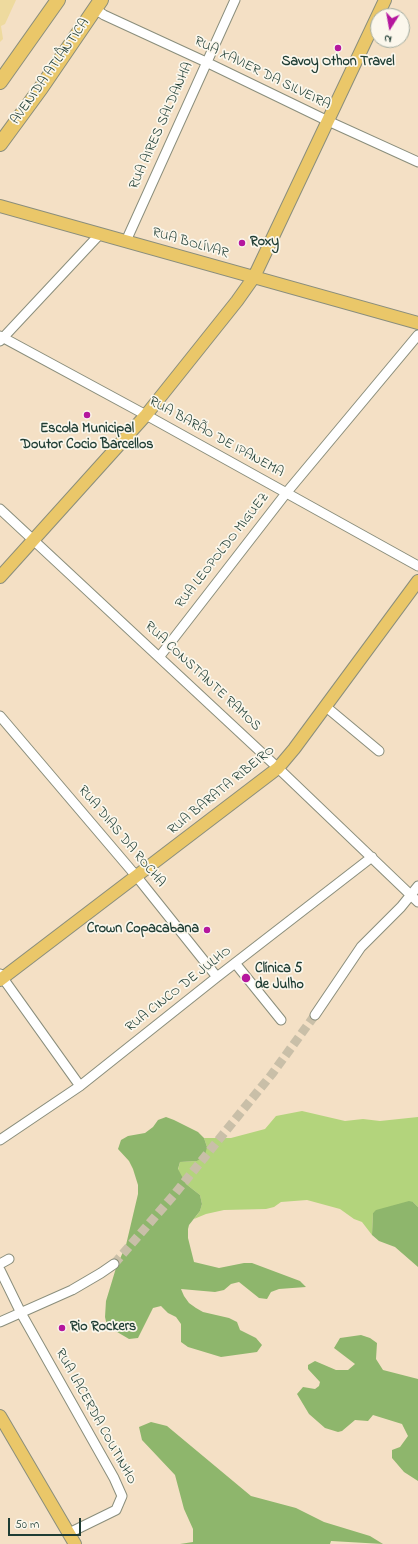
<!DOCTYPE html>
<meta charset="utf-8">
<style>
body{margin:0}
#map{position:relative;width:418px;height:1544px;overflow:hidden;background:#f4e0c5;font-family:"Indie Flower",sans-serif}
canvas{display:block}
.north{position:absolute;left:370px;top:8px;width:40px;height:40px;box-sizing:border-box;background:#fbf7ec;border:1px solid #a3ada2;border-radius:50%;rotate:191deg;font-size:11px;font-weight:700;line-height:16px;text-align:center;color:#1f3d34}
.north::after{content:'';display:block;margin:auto;width:14px;height:18px;background:#b5179e;clip-path:polygon(50% 0,100% 100%,50% 72%,0 100%)}
.scale{position:absolute;left:8px;top:1518px;width:73px;height:18px;box-sizing:border-box;border:2px solid #1f3d34;border-top:0;padding-left:5px;font-size:12px;line-height:14px;white-space:nowrap;color:#1f3d34;-webkit-text-stroke:3px #fbf7ec;paint-order:stroke}
</style>
<div id="map">
<canvas width="418" height="1544"></canvas>
<div class="north">N</div>
<div class="scale">50 m</div>
</div>
<script>
const ctx = document.querySelector('canvas').getContext('2d');
ctx.lineJoin = 'round';
function fill(path, color) { ctx.fillStyle = color; ctx.fill(path, 'evenodd'); }
const poly = rows => new Path2D(rows.map(r => 'M' + r).join(''));
function strokePath(path, color, width, dash) { ctx.strokeStyle = color; ctx.lineWidth = width; ctx.lineCap = dash ? 'butt' : 'round'; ctx.setLineDash(dash || []); ctx.stroke(path); }
function drawText(font, color, halo, rows, align = 'center') {
  ctx.font = font + ' "Indie Flower",sans-serif'; ctx.lineWidth = 3.5; ctx.setLineDash([]); ctx.textBaseline = 'middle'; ctx.strokeStyle = halo; ctx.fillStyle = color; for (const [text, x, y, turn = 0] of rows) {
    ctx.save(); ctx.translate(x, y); ctx.rotate((+turn || 0) * Math.PI / 180); ctx.textAlign = isNaN(turn) ? turn : align; if (halo) ctx.strokeText(text, 0, 0); ctx.fillText(text, 0, 0); ctx.restore();
  }
}
const green = poly([
 [302,1111,345,1121,363,1119,380,1121,418,1117,418,1207,413,1202,373,1213,372,1235,362,1222,354,1219,340,1209,307,1200,281,1202,274,1207,266,1209,224,1210,206,1214,194,1219,200,1211,202,1204,200,1195,186,1184,181,1177,178,1170,180,1162,197,1161,207,1147,204,1138,231,1138,265,1129,276,1116]
]);
const forest = poly([
 [166,1117,174,1120,198,1132,204,1138,207,1147,205,1155,197,1161,180,1162,178,1169,186,1184,200,1195,202,1204,200,1211,189,1225,188,1229,188,1238,194,1262,219,1268,244,1263,252,1263,300,1281,306,1287,279,1289,271,1292,267,1299,259,1298,239,1282,231,1284,224,1290,215,1292,181,1289,184,1296,189,1303,196,1308,203,1312,229,1318,237,1322,240,1330,256,1338,262,1345,257,1352,221,1357,188,1347,181,1342,181,1324,176,1317,168,1313,161,1306,153,1308,138,1338,129,1339,107,1326,105,1317,106,1301,116,1268,126,1245,138,1194,138,1185,133,1169,129,1161,118,1149,121,1140,128,1136,145,1133,153,1127,158,1120],
 [409,1201,413,1202,418,1207,418,1267,395,1247,379,1241,372,1235,373,1213,376,1210],
 [361,1335,370,1338,377,1343,376,1359,383,1370,418,1379,418,1481,404,1472,392,1458,392,1450,400,1447,408,1436,402,1424,373,1415,368,1421,355,1420,342,1431,338,1432,325,1428,309,1414,297,1394,303,1387,315,1389,319,1386,320,1382,308,1369,308,1365,315,1361,336,1370,348,1370,355,1364,334,1348,340,1338],
 [151,1422,167,1426,251,1496,296,1508,324,1522,370,1536,383,1544,331,1541,330,1544,180,1544,193,1542,193,1529,184,1509,175,1475,142,1440,139,1427]
]);
const sand = poly([
 [0,0,16,0,5,24,1,26,3,39,0,42]
]);
const minorTunnel = poly([
 [114,1264,173,1196,272,1074,315,1015]
]);
const minor = poly([
 [95,9,104,15,206,62,328,121,418,162],
 [126,241,235,0],
 [0,336,146,415,418,566],
 [0,341,100,234],
 [0,509,278,768,418,902],
 [160,656,287,492,418,335],
 [325,706,379,751],
 [0,716,137,877,217,977],
 [235,963,281,1020],
 [0,974,80,1086],
 [315,1015,361,947,401,907,418,886],
 [0,1140,80,1086,217,977,372,857],
 [0,1264,9,1259],
 [0,1270,21,1313,114,1478,122,1496,116,1510,69,1533],
 [0,1322,72,1290,101,1273,114,1264]
]);
const major = poly([
 [0,206,418,323],
 [0,577,146,415,237,301,254,277,385,0],
 [0,980,278,768,294,749,418,581],
 [0,1416,75,1544]
]);
const highway = poly([
 [0,82,58,0],
 [0,144,41,88,101,0]
]);
const markers = [
 [338,48,4,"#b5179e"],
 [242,243,4,"#b5179e"],
 [87,415,4,"#b5179e"],
 [207,930,4,"#b5179e"],
 [246,978,5,"#b5179e"],
 [62,1328,4,"#b5179e"]
];
const poiNames = [
 ["Savoy Othon Travel",338,63,"center"],
 ["Roxy",250,243],
 ["Escola Municipal",87,430,"center"],
 ["Doutor Cocio Barcellos",87,446,"center"],
 ["Crown Copacabana",199,930,"right"],
 ["Clínica 5",255,970],
 ["de Julho",255,986],
 ["Rio Rockers",70,1328]
];
const streetNames = [
 ["AVENIDA ATLÂNTICA",51,72,-55],
 ["RUA XAVIER DA SILVEIRA",262,74,26],
 ["RUA AIRES SALDANHA",162,126,-66],
 ["RUA BOLÍVAR",190,244,16],
 ["RUA BARÃO DE IPANEMA",216,438,29],
 ["RUA LEOPOLDO MIGUEZ",223,551,-52],
 ["RUA CONSTANTE RAMOS",202,677,43],
 ["RUA BARATA RIBEIRO",222,791,-39],
 ["RUA DIAS DA ROCHA",121,837,50],
 ["RUA CINCO DE JULHO",179,990,-38],
 ["RUA LACERDA COUTINHO",95,1417,61]
];
fill(green, '#b3d47c');
fill(forest, '#8eb66c');
fill(sand, '#eeda9e');
strokePath(minorTunnel, '#c9bfa8', 9, [9, 4.5]);
strokePath(minor, '#8a8e7c', 11);
strokePath(major, '#8a8e7c', 14);
strokePath(highway, '#8a8e7c', 16);
strokePath(minor, '#fff', 9);
strokePath(major, '#eac769', 12);
strokePath(highway, '#eac769', 14);
for (const [x, y, r, color] of markers) { const dot = new Path2D(); dot.arc(x, y, r, 0, 2 * Math.PI); ctx.fillStyle = color; ctx.fill(dot); strokePath(dot, '#fbf7ec', 1.5); }
drawText('bold 14px', '#1f3d34', '#fbf7ec', poiNames, 'left');
drawText('14px', '#1f3d34', '#fbf7ec', streetNames);
</script>
